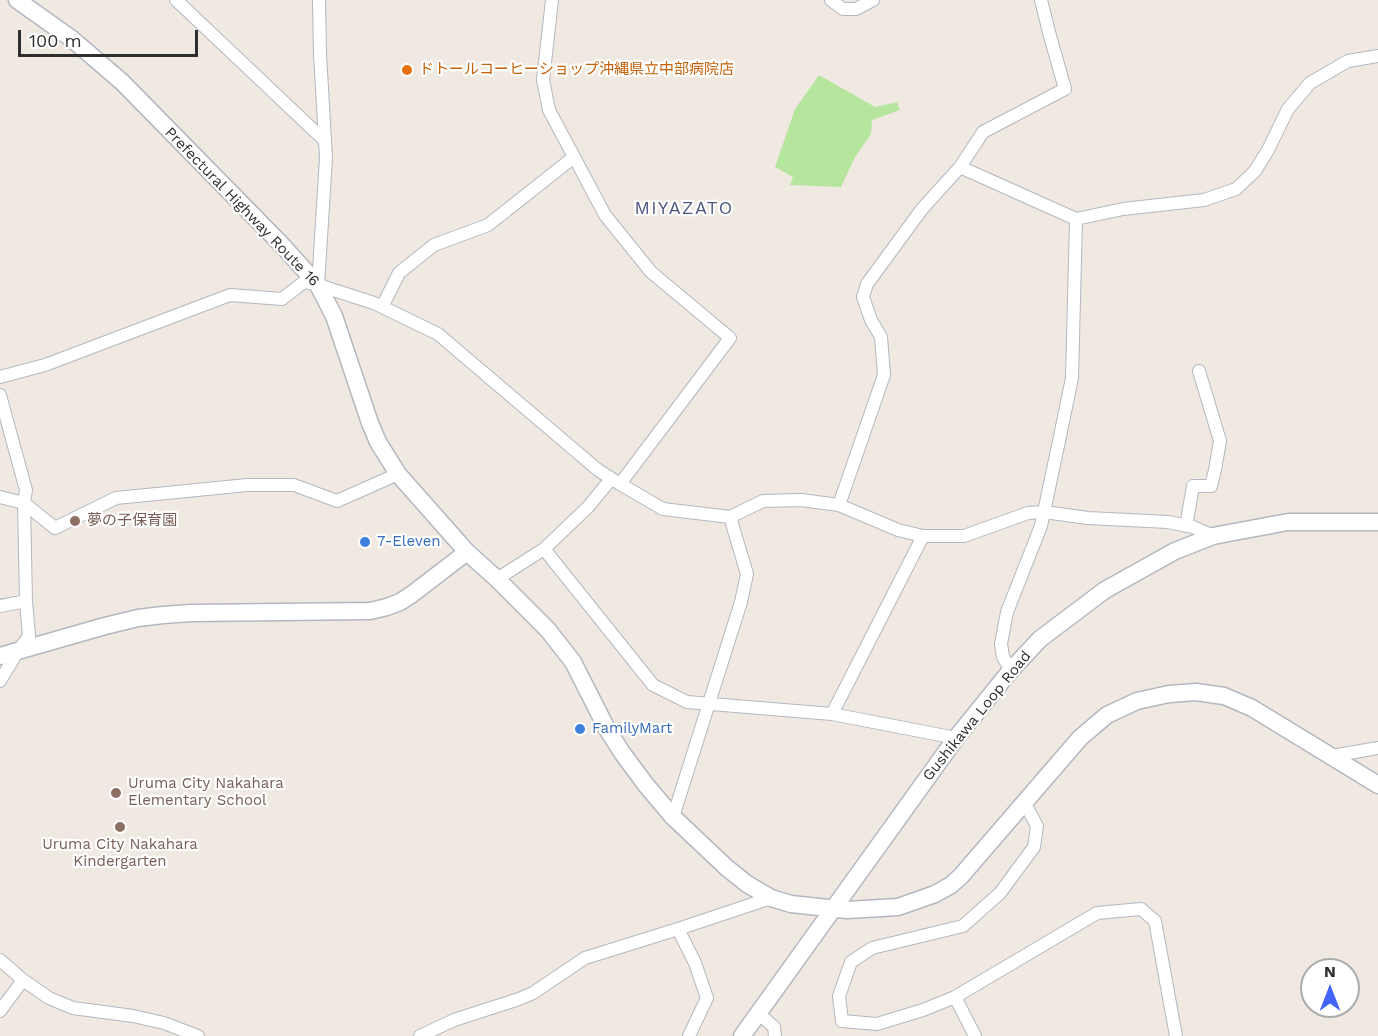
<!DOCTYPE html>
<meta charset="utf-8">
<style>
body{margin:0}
#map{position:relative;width:1378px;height:1036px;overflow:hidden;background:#efe9e1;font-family:"Work Sans",sans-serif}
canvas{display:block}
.north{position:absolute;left:1300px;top:958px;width:60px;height:60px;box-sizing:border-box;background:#fff;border:2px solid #ababab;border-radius:50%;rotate:0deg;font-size:16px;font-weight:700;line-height:24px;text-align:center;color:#2e2e2e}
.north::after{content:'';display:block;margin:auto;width:21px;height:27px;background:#4264fb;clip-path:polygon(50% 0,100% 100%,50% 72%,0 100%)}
.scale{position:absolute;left:18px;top:30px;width:180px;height:27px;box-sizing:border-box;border:3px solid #2e2e2e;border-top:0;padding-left:8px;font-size:18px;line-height:21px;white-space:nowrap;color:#2e2e2e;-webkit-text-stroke:4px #fff;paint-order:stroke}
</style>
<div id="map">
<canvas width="1378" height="1036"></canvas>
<div class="north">N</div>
<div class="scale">100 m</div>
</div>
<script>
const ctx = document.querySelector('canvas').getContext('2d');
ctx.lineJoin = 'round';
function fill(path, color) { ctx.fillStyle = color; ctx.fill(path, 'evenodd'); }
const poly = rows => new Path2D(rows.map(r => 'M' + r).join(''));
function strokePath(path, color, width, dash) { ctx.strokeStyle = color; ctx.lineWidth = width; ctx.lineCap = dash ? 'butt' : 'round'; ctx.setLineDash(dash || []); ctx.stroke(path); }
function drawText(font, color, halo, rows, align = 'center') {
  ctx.font = font + ' "Work Sans","Noto Sans JP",sans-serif'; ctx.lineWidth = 4.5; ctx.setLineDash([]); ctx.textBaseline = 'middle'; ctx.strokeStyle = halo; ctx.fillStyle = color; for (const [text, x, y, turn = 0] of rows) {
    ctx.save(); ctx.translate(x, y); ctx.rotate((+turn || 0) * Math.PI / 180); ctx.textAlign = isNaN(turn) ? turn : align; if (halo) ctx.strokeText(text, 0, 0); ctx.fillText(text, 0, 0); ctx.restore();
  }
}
const green = poly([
 [819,75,875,107,897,102,900,110,872,120,871,134,855,157,841,187,790,185,793,177,775,167,795,109]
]);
const street = poly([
 [176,0,324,140],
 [552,0,543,80,549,110,605,215,651,272,730,338,620,484],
 [831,0,843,9,856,9,873,0],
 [960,167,1076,219,1123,209,1204,200,1236,189,1255,171,1268,150,1288,109,1310,83,1348,61,1378,56],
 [318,285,326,158,320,54,319,0],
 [382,307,399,273,434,245,488,225,574,157],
 [0,377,45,365,230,295,282,299,304,282,318,285,374,303,438,334,598,470,620,484,663,509,730,517,763,501,801,500,839,505,898,530,923,536,964,536,1028,513,1044,512,1088,518,1168,522,1193,527,1213,536],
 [0,395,26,490,24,503,26,601,29,636,18,651,0,681],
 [0,497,24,503,55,528,116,498,247,485,294,485,337,501,398,474],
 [839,505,884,375,881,337,871,320,863,297,867,284,922,209,960,167,983,132,1065,89,1050,36,1041,0],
 [1186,526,1193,486,1211,486,1215,470,1220,441,1199,371],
 [544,549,653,685,687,702,832,714,956,738],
 [497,579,544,549,588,507,611,479],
 [0,606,26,601],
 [1011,670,1003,657,1001,644,1007,612,1041,526,1059,441,1072,378,1076,219],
 [832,714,923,536],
 [1332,756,1378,748],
 [1024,802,1037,826,1034,847,1000,893,963,926,872,948,851,962,839,996,842,1021,877,1024,923,1010,955,997,1097,913,1141,909,1155,921,1176,1036],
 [673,817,741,602,747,574,730,517],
 [678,929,695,963,707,998,689,1036],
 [0,960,23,980,49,998,73,1008,133,1016,164,1023,198,1036],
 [955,997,975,1036],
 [0,1011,23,980],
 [759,1014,774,1027,775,1036],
 [420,1036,454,1020,519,999,533,993,585,958,678,929,771,898]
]);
const secondary = poly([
 [17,0,72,39,122,82,281,244,318,285,334,316,370,423,378,442,398,474,467,552,497,579,548,630,573,662,607,729,623,754,646,785,673,817,727,868,747,884,771,898,791,904,847,910,898,907,935,894,951,885,961,876,1080,738,1107,715,1137,701,1169,694,1196,692,1224,696,1252,708,1378,785],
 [0,656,105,626,138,618,163,615,191,613,370,611,387,607,400,602,411,595,467,552],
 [742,1036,956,738,1011,670,1040,639,1105,590,1175,551,1213,536,1288,522,1378,522]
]);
const markers = [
 [407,70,6,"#e8710a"],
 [75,521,6,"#8d6e63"],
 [365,542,6,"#3f7fe0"],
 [580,729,6,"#3f7fe0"],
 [116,793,6,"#8d6e63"],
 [120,827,6,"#8d6e63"]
];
const foodNames = [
 ["ドトールコーヒーショップ沖縄県立中部病院店",419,70]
];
const streetNames = [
 ["Prefectural Highway Route 16",242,207,46],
 ["Gushikawa Loop Road",977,716,-51]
];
const educationNames = [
 ["夢の子保育園",87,521],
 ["Uruma City Nakahara",128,784],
 ["Elementary School",128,801],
 ["Uruma City Nakahara",120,845,"center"],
 ["Kindergarten",120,862,"center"]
];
const shopNames = [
 ["7-Eleven",377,542],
 ["FamilyMart",592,729]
];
const quarterNames = [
 ["MIYAZATO",684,209]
];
fill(green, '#b6e59e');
strokePath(street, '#b4b7c1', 14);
strokePath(secondary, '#b4b7c1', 19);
strokePath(street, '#fff', 12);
strokePath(secondary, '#fff', 16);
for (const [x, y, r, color] of markers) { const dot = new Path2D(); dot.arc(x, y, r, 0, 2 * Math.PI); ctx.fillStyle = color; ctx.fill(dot); strokePath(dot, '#fff', 2); }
drawText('15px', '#c56008', '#fff', foodNames, 'left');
drawText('15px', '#2e2e2e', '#fff', streetNames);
drawText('15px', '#785e54', '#fff', educationNames, 'left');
drawText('15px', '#366cbe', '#fff', shopNames, 'left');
ctx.letterSpacing = '1.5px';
drawText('18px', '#4d5680', '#fff', quarterNames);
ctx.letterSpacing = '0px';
</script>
